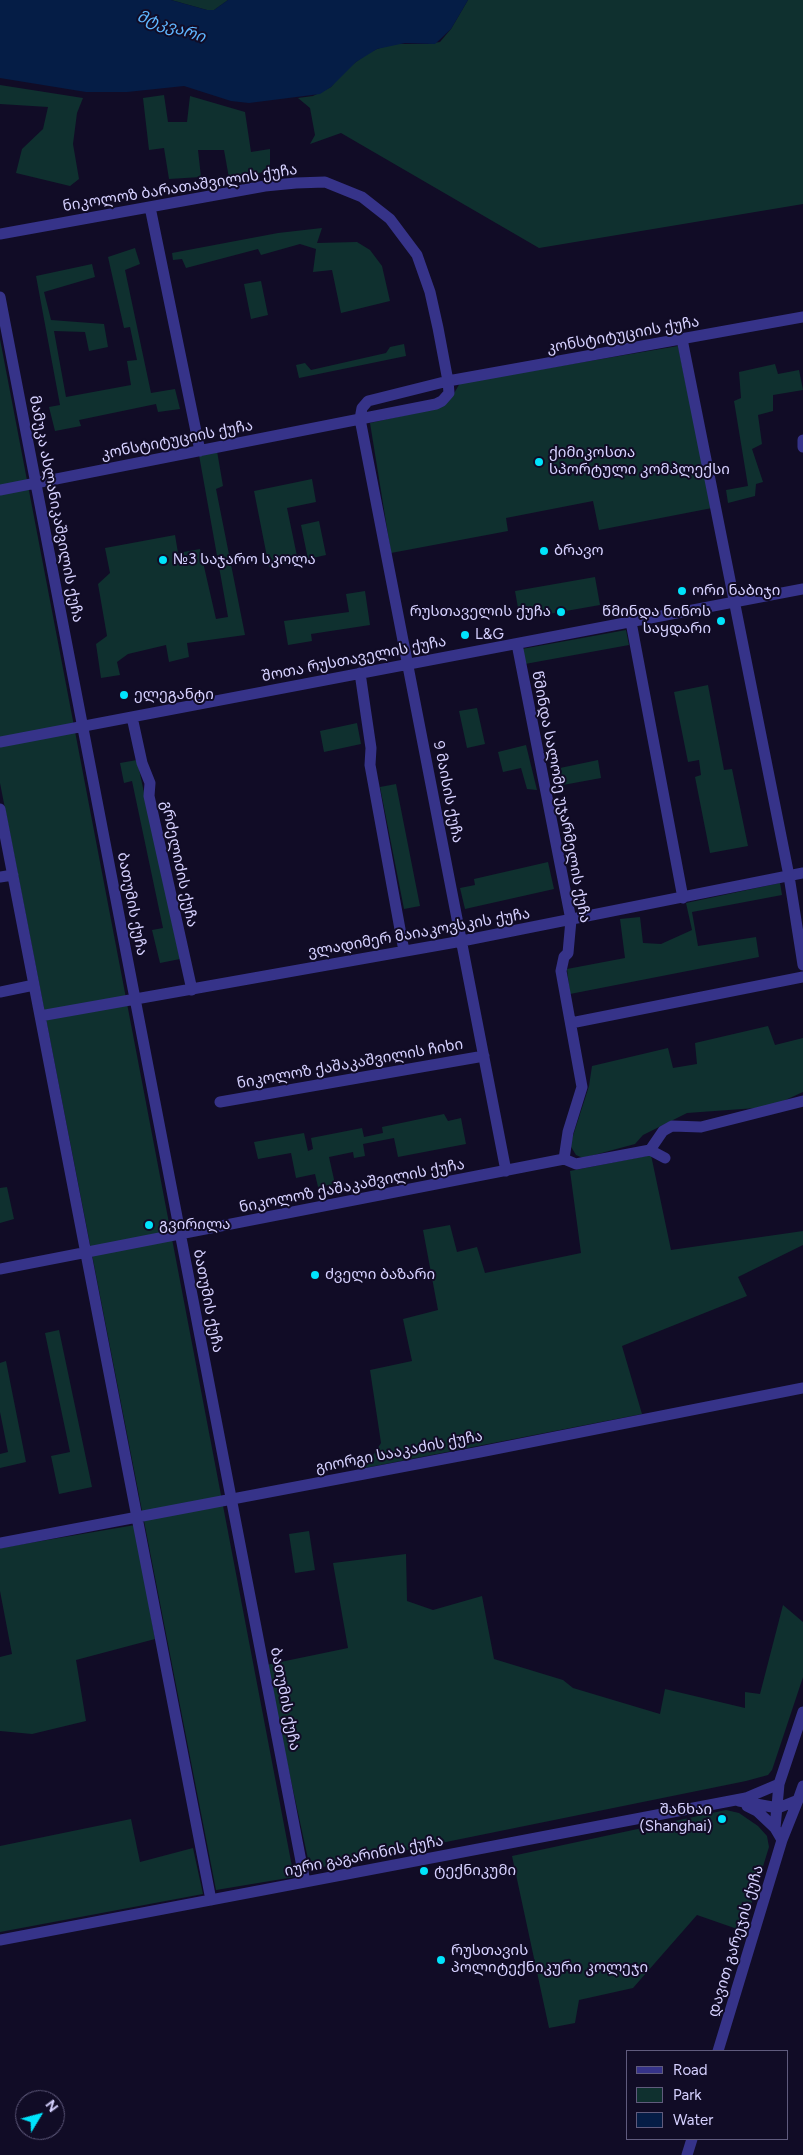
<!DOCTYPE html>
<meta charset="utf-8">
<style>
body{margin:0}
#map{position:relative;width:803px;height:2155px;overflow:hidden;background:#110c26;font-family:Figtree,sans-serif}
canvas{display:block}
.legend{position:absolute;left:626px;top:2050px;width:162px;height:90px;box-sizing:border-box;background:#110c26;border:1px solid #605b7d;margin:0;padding:6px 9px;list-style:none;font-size:15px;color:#d6d1ff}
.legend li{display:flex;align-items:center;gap:10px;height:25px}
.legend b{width:25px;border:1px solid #605b7d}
.north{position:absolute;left:15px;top:2090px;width:50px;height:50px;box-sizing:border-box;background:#110c26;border:1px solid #605b7d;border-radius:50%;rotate:53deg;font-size:14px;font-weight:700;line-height:20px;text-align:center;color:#d6d1ff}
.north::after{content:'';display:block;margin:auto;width:18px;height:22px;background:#00e4fc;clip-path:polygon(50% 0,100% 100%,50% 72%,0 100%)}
</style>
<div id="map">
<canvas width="803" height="2155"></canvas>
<ul class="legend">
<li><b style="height:6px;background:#363389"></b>Road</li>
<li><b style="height:14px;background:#0f302f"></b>Park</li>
<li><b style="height:14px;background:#051d46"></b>Water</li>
</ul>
<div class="north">N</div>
</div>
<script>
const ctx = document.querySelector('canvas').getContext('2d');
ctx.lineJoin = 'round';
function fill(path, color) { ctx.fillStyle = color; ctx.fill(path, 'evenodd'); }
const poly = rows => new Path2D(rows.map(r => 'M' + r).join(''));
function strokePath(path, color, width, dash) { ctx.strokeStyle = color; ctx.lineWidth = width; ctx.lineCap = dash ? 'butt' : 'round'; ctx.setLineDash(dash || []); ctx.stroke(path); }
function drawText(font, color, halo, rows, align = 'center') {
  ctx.font = font + ' Figtree,"Noto Sans Georgian",sans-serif'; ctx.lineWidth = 4; ctx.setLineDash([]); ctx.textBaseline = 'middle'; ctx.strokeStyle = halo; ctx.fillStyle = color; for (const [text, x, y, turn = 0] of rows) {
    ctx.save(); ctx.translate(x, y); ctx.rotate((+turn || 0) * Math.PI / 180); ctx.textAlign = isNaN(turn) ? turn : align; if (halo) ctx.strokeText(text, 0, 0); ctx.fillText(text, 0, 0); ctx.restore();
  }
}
const green = poly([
 [171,0,228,0,214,10,207,10],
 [468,0,803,0,803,204,539,248,341,133,310,144,315,135,310,108,298,98,313,96,331,87,344,71,368,53,377,49,392,44,427,44,440,42,451,29],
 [0,85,83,98,77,113,73,144,79,179,70,186,16,173,22,149,43,129,48,107,0,104],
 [164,95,168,122,187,122,190,96,245,112,251,152,270,149,270,171,229,178,224,150,198,150,201,177,169,179,164,148,149,150,143,98],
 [322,228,317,243,357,242,370,250,382,266,390,301,341,313,332,270,313,272,316,249,300,244,261,255,258,249,186,268,182,259,173,260,172,253,278,233],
 [135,248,140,264,125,270,151,393,175,389,180,409,158,412,156,404,79,420,81,426,55,431,49,407,60,405,36,276,92,264,95,277,44,292,51,320,104,324,108,347,89,351,85,332,54,331,66,397,131,385,127,361,137,360,130,327,124,328,108,257],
 [261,281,268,315,251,319,244,284],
 [0,339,294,1877,216,1890,0,783],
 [404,344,406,356,299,378,296,365,305,363,311,370,386,353,390,347],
 [678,346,712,508,599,530,593,501,506,518,508,531,391,553,370,423,441,407,453,395,460,383],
 [775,364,778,374,799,370,803,390,773,395,773,411,758,415,762,444,752,449,763,482,756,484,755,496,728,503,726,490,748,486,734,401,741,398,739,372],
 [217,451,223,486,216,489,245,635,187,643,189,657,169,662,166,645,128,654,117,662,120,675,101,678,96,644,107,636,98,584,110,573,105,548,175,535,178,553,200,549,216,619,228,617,199,455],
 [312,479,316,502,287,508,298,561,269,567,254,491],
 [319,521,326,555,308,559,301,525],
 [595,577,600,605,520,619,515,591],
 [365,591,370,625,311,634,312,641,288,645,284,621,349,612,346,594],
 [626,630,629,645,525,664,522,649],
 [708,685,724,770,732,769,748,846,710,853,695,777,701,775,699,760,688,762,674,692],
 [477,708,485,744,467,748,459,711],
 [357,723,361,744,324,752,320,731],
 [526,745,537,790,527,789,521,768,503,772,498,752],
 [137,760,180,959,160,963,152,930,163,928,132,781,124,783,120,763],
 [598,760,601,778,563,785,560,768],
 [396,784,420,906,404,909,380,787],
 [548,862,554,889,465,909,460,888,475,885,474,879],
 [780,883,782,895,692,912,698,946,756,937,759,957,570,994,567,969,625,958,620,919,640,917,643,943,661,944,692,930,686,903],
 [768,1026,775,1045,803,1038,803,1092,770,1107,687,1113,643,1135,635,1144,583,1158,576,1155,570,1145,589,1086,592,1066,668,1048,673,1068,697,1064,695,1043],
 [444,1114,448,1121,461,1118,466,1144,398,1157,394,1138,363,1144,365,1156,354,1158,353,1152,329,1157,335,1184,318,1187,315,1174,296,1178,291,1153,258,1159,254,1142,304,1133,308,1151,313,1149,311,1138,362,1128,364,1137,383,1133,382,1127],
 [651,1155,671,1250,803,1231,803,1245,738,1277,747,1296,622,1346,642,1414,365,1468,381,1443,370,1370,412,1361,403,1319,438,1310,423,1230,450,1225,457,1252,477,1247,485,1273,581,1253,570,1171],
 [7,1187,14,1219,0,1223,0,1188],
 [59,1330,92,1487,59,1494,51,1456,70,1452,45,1333],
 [6,1361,26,1462,0,1468,0,1454,8,1452,0,1412,0,1363],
 [135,1525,155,1639,76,1660,86,1721,32,1734,0,1731,0,1657,12,1654,0,1591,0,1548],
 [309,1531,315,1570,295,1573,289,1534],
 [406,1554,407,1601,433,1610,482,1596,494,1659,563,1680,573,1688,660,1714,665,1689,745,1708,745,1692,760,1694,783,1605,803,1622,803,1677,772,1770,768,1775,746,1781,323,1867,308,1859,266,1665,348,1648,333,1563],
 [726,1810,739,1813,758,1826,767,1836,769,1847,743,1931,697,1915,633,1988,579,2000,575,2023,549,2028,512,1856],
 [131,1819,140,1862,193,1848,203,1894,0,1932,0,1846]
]);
const water = poly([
 [0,0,171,0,207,10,214,10,228,0,468,0,451,29,435,44,405,43,377,49,356,62,331,87,320,94,249,103,231,101,184,86,127,92,86,92,0,78]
]);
const minor = poly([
 [150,207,200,451],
 [0,234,265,186,296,183,325,182,362,197,390,219,417,255,430,292,438,328,448,381,449,393,442,401,436,404,360,419,362,408,368,401,448,381,803,317],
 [0,297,305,1882],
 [682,339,789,876,803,965],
 [803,440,803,447],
 [0,490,360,419,506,1171],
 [631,622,683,898],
 [517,644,571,920,568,953,564,957,561,971,582,1087,568,1132,564,1159],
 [360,673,371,748,370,765,404,951],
 [132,717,142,763,150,783,149,796,192,990],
 [0,742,803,589],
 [0,809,211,1900],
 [0,877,13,875],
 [0,992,34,985],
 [40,1016,462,941,803,873],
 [571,1023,803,977],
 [220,1102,484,1056],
 [650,1150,663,1131,672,1126,701,1127,803,1101],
 [0,1269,564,1159,576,1164,650,1150,665,1158],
 [0,1543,480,1452,803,1388],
 [739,1801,778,1808,798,1800,803,1786],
 [747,1806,757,1811,775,1828],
 [782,1840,775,1828,779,1784,803,1712],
 [0,1940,746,1798,779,1784],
 [718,2051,782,1840,798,1800],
 [687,2155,692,2139]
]);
const markers = [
 [539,462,5,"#00e4fc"],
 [544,551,5,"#00e4fc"],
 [163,560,5,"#00e4fc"],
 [682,591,5,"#00e4fc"],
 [561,612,5,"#00e4fc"],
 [721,621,5,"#00e4fc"],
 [465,635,5,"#00e4fc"],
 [124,695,5,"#00e4fc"],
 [149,1225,5,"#00e4fc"],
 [315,1275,5,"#00e4fc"],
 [722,1819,5,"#00e4fc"],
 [424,1871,5,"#00e4fc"],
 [441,1960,5,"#00e4fc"]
];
const streetNames = [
 ["ნიკოლოზ ბარათაშვილის ქუჩა",180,188,-9],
 ["კონსტიტუციის ქუჩა",623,335,-10],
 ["კონსტიტუციის ქუჩა",177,440,-11],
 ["მამუკა ასლანიკაშვილის ქუჩა",56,509,79],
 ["შოთა რუსთაველის ქუჩა",354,659,-11],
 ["9 მაისის ქუჩა",448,792,79],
 ["წმინდა სალომე უჯარმელის ქუჩა",561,797,79],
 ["გრძელიძის ქუჩა",179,864,78],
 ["ბათუმის ქუჩა",132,904,79],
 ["ვლადიმერ მაიაკოვსკის ქუჩა",419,933,-10],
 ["ნიკოლოზ ქაშაკაშვილის ჩიხი",350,1064,-10],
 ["ნიკოლოზ ქაშაკაშვილის ქუჩა",352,1186,-11],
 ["ბათუმის ქუჩა",208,1301,79],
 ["გიორგი სააკაძის ქუჩა",399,1452,-11],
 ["ბათუმის ქუჩა",285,1699,79],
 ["იური გაგარინის ქუჩა",364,1856,-11],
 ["დავით გარეჯის ქუჩა",736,1941,-73]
];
const poiNames = [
 ["ქიმიკოსთა",549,453],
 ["სპორტული კომპლექსი",549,470],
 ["ბრავო",554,551],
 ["№3 საჯარო სკოლა",173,560],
 ["ორი ნაბიჯი",692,591],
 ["რუსთაველის ქუჩა",551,612,"right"],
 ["წმინდა ნინოს",711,612,"right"],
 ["საყდარი",711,629,"right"],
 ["L&G",475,635],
 ["ელეგანტი",134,695],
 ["გვირილა",159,1225],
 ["ძველი ბაზარი",325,1275],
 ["შანხაი",712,1810,"right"],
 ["(Shanghai)",712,1827,"right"],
 ["ტექნიკუმი",434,1871],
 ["რუსთავის",451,1951],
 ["პოლიტექნიკური კოლეჯი",451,1968]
];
const waterNames = [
 ["მტკვარი",171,27,18]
];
fill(green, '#0f302f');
fill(water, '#051d46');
strokePath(minor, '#363389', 11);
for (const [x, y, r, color] of markers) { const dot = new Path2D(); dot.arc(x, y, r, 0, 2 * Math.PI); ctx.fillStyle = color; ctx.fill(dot); strokePath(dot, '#110c26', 2); }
drawText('15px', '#d6d1ff', '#110c26', streetNames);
drawText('15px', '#d6d1ff', '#110c26', poiNames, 'left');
drawText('italic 16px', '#5fb6ff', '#110c26', waterNames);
</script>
